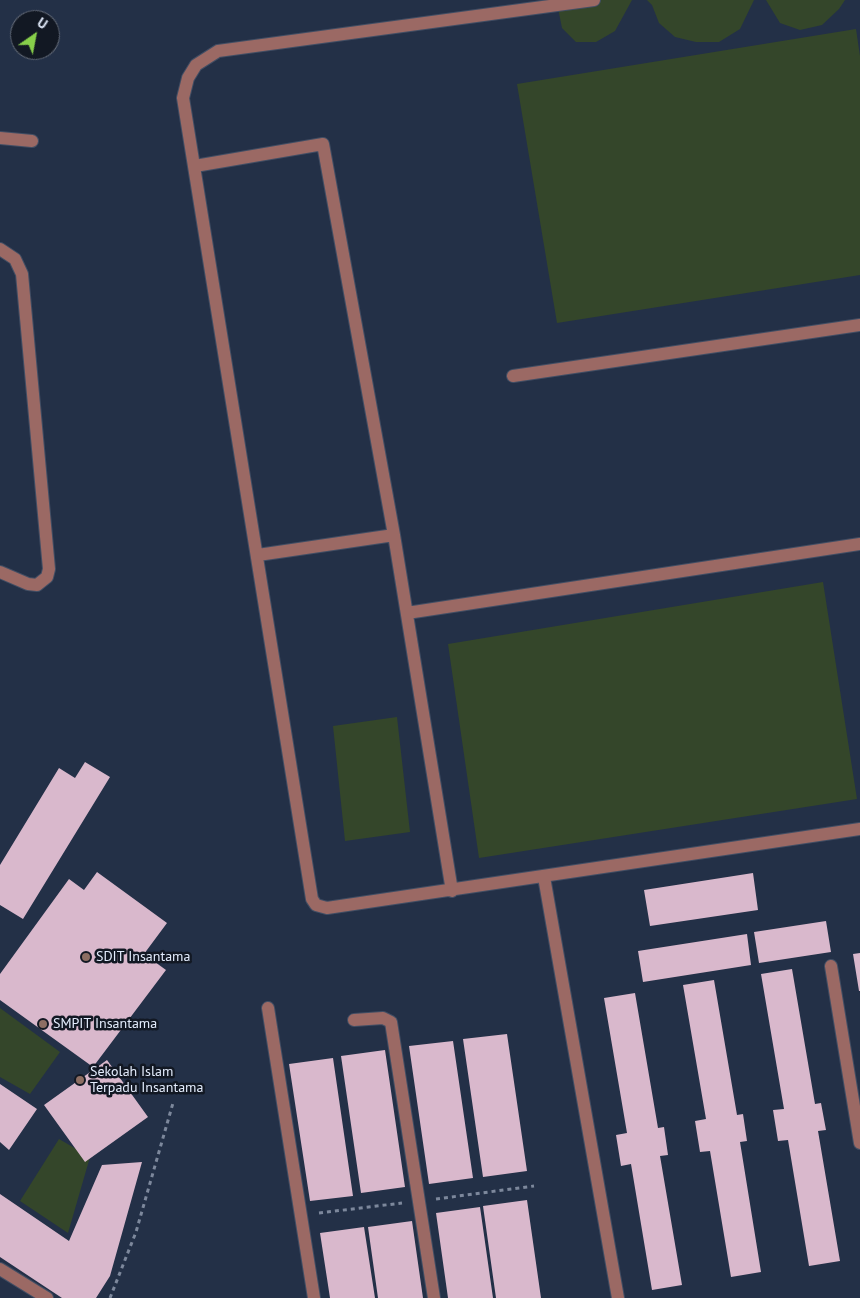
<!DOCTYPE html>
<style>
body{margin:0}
#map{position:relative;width:860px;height:1298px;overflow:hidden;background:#233047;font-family:"PT Sans",sans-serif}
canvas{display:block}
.north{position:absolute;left:10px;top:10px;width:50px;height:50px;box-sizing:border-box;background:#121823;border:1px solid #666d7a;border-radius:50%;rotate:33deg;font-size:14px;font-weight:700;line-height:20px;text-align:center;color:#e4edfd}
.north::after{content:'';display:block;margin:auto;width:18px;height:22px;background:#87cf4a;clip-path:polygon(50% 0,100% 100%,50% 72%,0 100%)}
</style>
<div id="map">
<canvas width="860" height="1298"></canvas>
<div class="north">U</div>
</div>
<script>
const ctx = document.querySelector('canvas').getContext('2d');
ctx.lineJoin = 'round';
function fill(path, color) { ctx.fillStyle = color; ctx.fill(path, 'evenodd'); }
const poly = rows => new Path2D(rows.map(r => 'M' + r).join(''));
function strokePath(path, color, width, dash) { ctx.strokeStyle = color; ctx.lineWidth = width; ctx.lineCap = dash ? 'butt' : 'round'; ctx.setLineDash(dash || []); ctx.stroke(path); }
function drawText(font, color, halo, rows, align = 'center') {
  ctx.font = font + ' "PT Sans",sans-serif'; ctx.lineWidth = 5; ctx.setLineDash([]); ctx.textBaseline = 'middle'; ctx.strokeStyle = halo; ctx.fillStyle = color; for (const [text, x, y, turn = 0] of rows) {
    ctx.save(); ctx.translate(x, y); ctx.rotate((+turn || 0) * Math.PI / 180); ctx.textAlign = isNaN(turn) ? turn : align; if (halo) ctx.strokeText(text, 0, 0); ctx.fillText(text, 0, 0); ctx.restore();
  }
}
const green = poly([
 [541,0,632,0,615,31,596,42,576,42,562,28,558,8],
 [647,0,754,0,740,29,719,42,696,42,675,37,659,23,652,5],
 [766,0,845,0,839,9,822,25,800,30,780,23],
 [856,29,860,56,860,275,557,323,517,84],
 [823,582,857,799,479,858,448,644],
 [397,717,410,832,345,841,333,726],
 [0,1008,60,1052,30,1094,0,1077],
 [59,1139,90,1157,68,1233,20,1201]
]);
const building = poly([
 [85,762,110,777,23,919,0,905,0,865,59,768,75,778],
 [97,872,167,923,144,954,166,970,93,1067,0,1000,0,974,69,879,84,890],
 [753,873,758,910,650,926,644,890],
 [826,921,831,952,759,963,754,932],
 [747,934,751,965,643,982,638,951],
 [860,953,860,991,859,991,853,954],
 [792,969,815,1104,821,1103,826,1130,818,1131,840,1261,809,1266,788,1140,778,1141,773,1110,784,1109,761,974],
 [714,980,737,1115,743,1114,747,1141,740,1142,761,1272,731,1277,710,1151,700,1152,695,1121,706,1119,683,985],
 [635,993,658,1128,664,1127,668,1155,660,1156,682,1285,652,1290,631,1164,621,1166,616,1135,627,1133,604,998],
 [507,1034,527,1171,483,1177,463,1039],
 [453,1041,473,1178,429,1184,409,1046],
 [385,1050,405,1187,361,1193,341,1056],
 [333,1058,353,1196,310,1201,289,1064],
 [107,1060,148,1117,85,1162,44,1105],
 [0,1084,37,1109,9,1150,0,1142],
 [142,1162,110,1276,96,1298,62,1298,0,1257,0,1194,69,1241,102,1165],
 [527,1200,541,1298,496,1298,483,1206],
 [480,1207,493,1298,448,1298,436,1213],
 [412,1221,423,1298,378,1298,368,1227],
 [364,1227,375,1298,330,1298,320,1233]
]);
const path = poly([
 [436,1199,534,1186],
 [319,1213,402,1203],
 [110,1298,136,1232,173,1103]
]);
const minor = poly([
 [594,0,218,51,196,65,188,78,183,98,312,899,316,905,327,908,860,829],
 [0,138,32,141],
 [195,166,323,144,394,535,452,891],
 [0,249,15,259,22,274,49,569,47,577,37,585,28,584,0,572],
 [513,376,860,325],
 [258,555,394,535],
 [407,613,860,544],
 [544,877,618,1298],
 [831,966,860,1143],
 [268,1008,314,1298],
 [354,1020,383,1018,391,1022,434,1298],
 [0,1269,47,1298]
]);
const markers = [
 [86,957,5,"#8d6e63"],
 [43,1024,5,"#8d6e63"],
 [80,1080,5,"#8d6e63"]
];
const poiNames = [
 ["SDIT Insantama",96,957],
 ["SMPIT Insantama",53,1024],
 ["Sekolah Islam",90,1072],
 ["Terpadu Insantama",90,1088]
];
fill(green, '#34462a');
fill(building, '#d9b8cc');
strokePath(minor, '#424e64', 14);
strokePath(path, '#7d889c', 3, [4, 4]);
strokePath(minor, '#9b6964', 12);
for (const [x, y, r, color] of markers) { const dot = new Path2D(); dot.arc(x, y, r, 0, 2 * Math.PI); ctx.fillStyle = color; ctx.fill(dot); strokePath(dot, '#121823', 2); }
drawText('14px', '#e4edfd', '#121823', poiNames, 'left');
</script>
